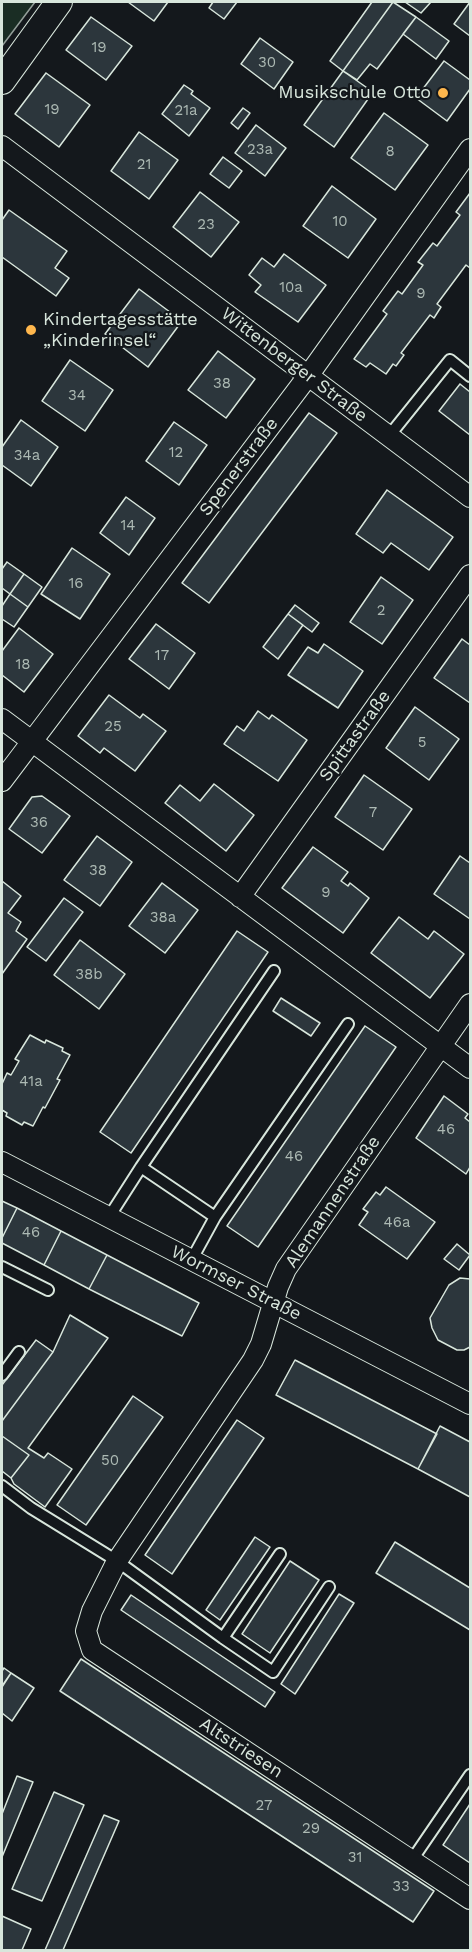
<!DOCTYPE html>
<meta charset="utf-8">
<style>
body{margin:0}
#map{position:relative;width:472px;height:1952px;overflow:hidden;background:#14181c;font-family:"Work Sans",sans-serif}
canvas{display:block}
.frame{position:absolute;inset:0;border:3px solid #d8e6dc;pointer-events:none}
</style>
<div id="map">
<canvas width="472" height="1952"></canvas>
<div class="frame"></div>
</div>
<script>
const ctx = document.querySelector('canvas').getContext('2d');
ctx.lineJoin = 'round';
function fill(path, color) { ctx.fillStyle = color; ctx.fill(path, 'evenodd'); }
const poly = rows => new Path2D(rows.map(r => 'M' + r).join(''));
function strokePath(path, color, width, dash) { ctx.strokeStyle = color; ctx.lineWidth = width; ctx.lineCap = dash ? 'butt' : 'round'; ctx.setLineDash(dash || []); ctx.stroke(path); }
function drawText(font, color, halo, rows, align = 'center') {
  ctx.font = font + ' "Work Sans",sans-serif'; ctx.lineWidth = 4.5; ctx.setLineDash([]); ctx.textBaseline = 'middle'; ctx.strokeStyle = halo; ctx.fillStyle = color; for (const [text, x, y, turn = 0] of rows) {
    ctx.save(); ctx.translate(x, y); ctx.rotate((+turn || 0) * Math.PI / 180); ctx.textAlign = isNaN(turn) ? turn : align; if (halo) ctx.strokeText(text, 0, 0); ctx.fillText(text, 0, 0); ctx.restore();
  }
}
const green = poly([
 [2,2,35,2,2,46,2,2]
]);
const building = poly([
 [128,2,168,2,154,21,128,2],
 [213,2,237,2,224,19,209,8,213,2],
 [372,2,393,2,343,71,330,61,372,2],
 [393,2,416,17,377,69,370,64,357,80,343,71,393,2],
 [405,2,431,2,421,13,405,2],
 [470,2,470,36,454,24,470,2],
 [91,17,132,46,106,80,66,50,91,17],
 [416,17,449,41,436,59,403,34,416,17],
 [260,38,293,62,274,89,241,64,260,38],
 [444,61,470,80,470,89,447,121,416,98,444,61],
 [343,71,373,92,334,147,304,125,343,71],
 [46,73,90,105,59,147,15,114,46,73],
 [184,85,193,91,191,94,210,108,189,136,162,114,184,85],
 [243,108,250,113,238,129,231,123,243,108],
 [384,113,428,145,395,190,351,158,384,113],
 [256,125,286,148,265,176,235,153,256,125],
 [139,132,178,160,149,199,111,171,139,132],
 [223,157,242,171,229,188,210,174,223,157],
 [332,186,376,219,348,258,303,226,332,186],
 [200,192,239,222,211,257,173,227,200,192],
 [470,193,470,268,466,265,437,304,441,307,434,318,430,315,401,353,404,355,396,366,393,364,386,374,370,363,366,367,354,359,387,314,383,311,398,291,402,294,423,265,418,262,433,243,437,246,460,215,456,212,470,193],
 [9,210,67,251,55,268,69,278,56,296,2,257,2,220,9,210],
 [284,254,326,285,298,322,255,292,261,285,249,275,262,258,274,267,284,254],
 [139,289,182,321,148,367,105,334,139,289],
 [218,351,255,379,226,418,188,390,218,351],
 [70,360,113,390,85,431,42,401,70,360],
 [460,384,470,392,470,435,439,411,460,384],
 [309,413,337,433,209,603,182,583,309,413],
 [21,420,58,447,31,486,2,465,2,447,21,420],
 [174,422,207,445,179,485,146,461,174,422],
 [387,490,453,537,429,570,391,543,383,553,356,534,387,490],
 [126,497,155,518,129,555,100,533,126,497],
 [72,548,110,574,80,619,41,594,72,548],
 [7,562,24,574,10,594,2,588,2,569,7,562],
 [24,574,42,587,28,607,10,594,24,574],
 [381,577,413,600,382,644,350,622,381,577],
 [10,594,28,607,14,627,2,619,2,606,10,594],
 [295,605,319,623,312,632,288,614,295,605],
 [288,614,303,625,278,659,263,647,288,614],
 [156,624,195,653,169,689,129,659,156,624],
 [19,628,53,654,24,692,2,675,2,651,19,628],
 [462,639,470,645,470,703,434,678,462,639],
 [324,644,363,671,338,708,288,675,308,647,318,653,324,644],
 [109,695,140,718,143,714,166,731,135,771,104,748,100,753,78,736,109,695],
 [415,707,459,739,429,780,386,748,415,707],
 [258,711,269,719,272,715,307,740,278,781,224,744,237,726,244,731,258,711],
 [364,775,412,809,383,850,335,817,364,775],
 [214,784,254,815,226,851,165,803,180,785,200,801,214,784],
 [42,796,70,816,42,853,9,829,32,797,42,796],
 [97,836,132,862,100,906,64,880,97,836],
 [313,847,348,872,341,881,348,886,350,883,369,898,343,933,282,888,313,847],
 [460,856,470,863,470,919,434,894,460,856],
 [2,881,21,896,8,913,21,922,16,931,27,939,2,974,2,881],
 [162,883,198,910,165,953,129,926,162,883],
 [64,898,83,912,46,961,27,947,64,898],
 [399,917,428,939,434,931,464,954,430,998,371,953,399,917],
 [237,931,268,952,131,1153,100,1132,237,931],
 [80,940,125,974,99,1009,54,975,80,940],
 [281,998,320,1023,311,1036,273,1011,281,998],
 [365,1026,396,1047,258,1247,227,1226,365,1026],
 [30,1035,45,1043,46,1040,63,1048,62,1051,70,1055,57,1079,60,1080,45,1108,43,1107,33,1126,24,1122,22,1125,6,1116,7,1113,2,1110,2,1084,7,1073,11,1075,19,1061,15,1059,30,1035],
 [444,1096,468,1114,465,1118,470,1122,470,1167,466,1174,416,1138,444,1096],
 [386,1187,435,1222,407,1259,359,1225,368,1212,363,1209,376,1192,380,1195,386,1187],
 [2,1201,17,1208,2,1238,2,1201],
 [17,1208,61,1231,44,1265,2,1243,2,1238,17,1208],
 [61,1231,107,1255,89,1289,44,1265,61,1231],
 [457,1244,470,1255,459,1270,444,1259,457,1244],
 [107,1255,199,1303,182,1336,89,1289,107,1255],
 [460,1278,470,1279,470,1347,464,1350,457,1350,438,1340,432,1328,430,1318,449,1285,460,1278],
 [70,1315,108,1338,28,1448,44,1458,48,1453,72,1469,45,1507,14,1484,11,1478,29,1455,2,1436,2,1421,53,1352,70,1315],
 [36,1340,53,1352,2,1421,2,1385,36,1340],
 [295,1360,437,1434,418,1469,276,1395,295,1360],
 [133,1396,163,1417,86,1525,57,1505,133,1396],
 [237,1420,264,1438,172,1574,145,1555,237,1420],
 [440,1426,470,1442,470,1497,418,1469,440,1426],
 [2,1436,29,1455,11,1478,2,1471,2,1436],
 [255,1537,270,1547,220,1620,206,1610,255,1537],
 [395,1542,470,1588,470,1630,376,1573,395,1542],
 [290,1561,319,1580,270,1653,242,1634,290,1561],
 [339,1594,354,1603,295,1694,281,1684,339,1594],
 [131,1595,275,1692,265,1707,121,1610,131,1595],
 [81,1659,434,1891,413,1922,60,1691,81,1659],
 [4,1668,11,1673,2,1686,2,1671,4,1668],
 [11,1673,34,1688,12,1721,2,1713,2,1687,11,1673],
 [17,1776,33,1782,2,1857,2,1814,17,1776],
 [54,1792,84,1805,42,1901,12,1889,54,1792],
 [470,1804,470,1863,443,1845,470,1804],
 [104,1815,119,1821,63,1950,45,1950,104,1815],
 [2,1916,31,1929,22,1950,2,1950,2,1916]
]);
const service = poly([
 [389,436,450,360,470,376],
 [141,1167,274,971],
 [109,1217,141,1167,215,1217,192,1259],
 [215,1217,348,1024],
 [2,1267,48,1290],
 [2,1375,19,1352],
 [2,1486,31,1508,117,1561,223,1638,273,1672,329,1587],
 [223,1638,280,1554],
 [412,1860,470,1775]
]);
const minor = poly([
 [2,146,470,497],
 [2,719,470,1068],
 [2,781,308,376,470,149],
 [240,897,470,575],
 [470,1004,286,1269,278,1287,261,1344,253,1360,117,1561,92,1611,86,1631,92,1650,470,1899],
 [2,1162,470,1404]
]);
const tertiary = poly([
 [2,81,59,2]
]);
const markers = [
 [443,93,6,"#ffb74d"],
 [31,330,6,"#ffb74d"]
];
const numberNames = [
 ["19",99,48],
 ["30",267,63],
 ["19",52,110],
 ["21a",186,111],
 ["23a",260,150],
 ["8",390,152],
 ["21",144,165],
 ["10",340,222],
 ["23",206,225],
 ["10a",291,288],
 ["9",421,294],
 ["38",222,384],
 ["34",77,396],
 ["12",176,453],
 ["34a",27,456],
 ["14",128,526],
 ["16",76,584],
 ["2",381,611],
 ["17",162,656],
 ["18",23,665],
 ["25",113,727],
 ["5",422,743],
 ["7",373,813],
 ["36",39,823],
 ["38",98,871],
 ["9",326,893],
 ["38a",163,918],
 ["38b",89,975],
 ["41a",31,1082],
 ["46",446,1130],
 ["46",294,1157],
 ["46a",397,1223],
 ["46",31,1233],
 ["50",110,1461],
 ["27",264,1806],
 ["29",311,1829],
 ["31",355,1858],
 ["33",401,1887]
];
const poiNames = [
 ["Musikschule Otto",431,93],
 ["Kindertagesstätte",43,320,"left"],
 ["„Kinderinsel“",43,341,"left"]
];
const streetNames = [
 ["Wittenberger Straße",294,365,37],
 ["Spenerstraße",239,467,-53],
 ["Spittastraße",355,736,-54],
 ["Alemannenstraße",333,1202,-56],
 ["Wormser Straße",236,1283,27],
 ["Altstriesen",241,1748,33]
];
fill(green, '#1a2d24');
strokePath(green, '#939e99', 1.5);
fill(building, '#2c363c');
strokePath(building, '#d8e6dc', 1.5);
strokePath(service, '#d8e6dc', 14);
strokePath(minor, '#d8e6dc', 22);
strokePath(tertiary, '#d8e6dc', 28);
strokePath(service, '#14181c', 10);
strokePath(minor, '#14181c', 20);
strokePath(tertiary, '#14181c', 26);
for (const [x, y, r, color] of markers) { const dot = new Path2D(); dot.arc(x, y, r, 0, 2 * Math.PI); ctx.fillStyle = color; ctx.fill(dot); strokePath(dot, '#14181c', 2); }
drawText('15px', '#adbab4', null, numberNames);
drawText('18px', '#d8e6dc', '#14181c', poiNames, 'right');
drawText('18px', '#d8e6dc', '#14181c', streetNames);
</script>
